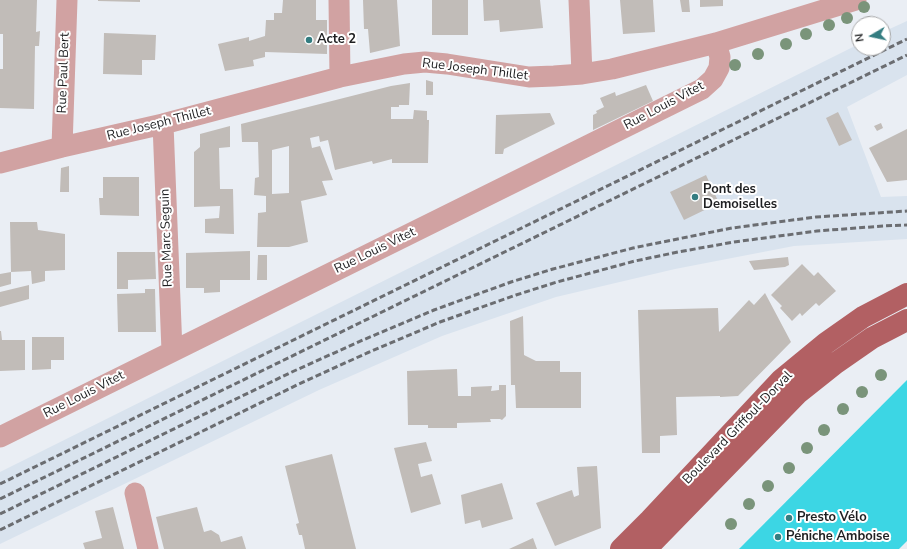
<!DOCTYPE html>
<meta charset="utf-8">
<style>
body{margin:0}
#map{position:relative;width:907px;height:549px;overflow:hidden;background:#eaeef4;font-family:"Nunito Sans",sans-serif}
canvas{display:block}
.north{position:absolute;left:851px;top:16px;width:40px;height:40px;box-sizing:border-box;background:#fff;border:1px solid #a5a6a7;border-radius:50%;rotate:261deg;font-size:11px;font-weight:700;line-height:16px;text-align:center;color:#1f2022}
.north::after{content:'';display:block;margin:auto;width:14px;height:18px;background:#347d81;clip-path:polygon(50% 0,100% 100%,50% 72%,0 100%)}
</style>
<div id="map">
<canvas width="907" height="549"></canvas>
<div class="north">N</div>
</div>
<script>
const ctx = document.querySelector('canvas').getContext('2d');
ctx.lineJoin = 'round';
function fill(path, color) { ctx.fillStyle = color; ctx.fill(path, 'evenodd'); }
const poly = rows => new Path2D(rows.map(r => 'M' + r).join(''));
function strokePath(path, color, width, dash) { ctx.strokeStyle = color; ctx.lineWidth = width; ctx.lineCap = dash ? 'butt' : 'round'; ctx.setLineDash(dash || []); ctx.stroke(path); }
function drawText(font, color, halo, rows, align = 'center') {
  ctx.font = font + ' "Nunito Sans",sans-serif'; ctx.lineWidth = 4; ctx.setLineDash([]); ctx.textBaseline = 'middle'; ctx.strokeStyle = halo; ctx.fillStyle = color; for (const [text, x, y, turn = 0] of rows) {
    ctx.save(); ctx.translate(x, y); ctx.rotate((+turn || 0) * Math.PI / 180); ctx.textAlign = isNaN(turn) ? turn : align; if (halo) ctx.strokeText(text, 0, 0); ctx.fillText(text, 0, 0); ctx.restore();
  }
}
const built = poly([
 [907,21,907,75,847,107,881,197,907,196,907,239,794,246,675,269,556,297,442,336,319,390,0,544,0,472,859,44,859,48,883,48,883,32]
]);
const water = poly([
 [907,380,907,541,899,549,739,549]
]);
const building = poly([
 [0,0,37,0,36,32,40,31,39,46,35,46,34,109,0,108,0,69,3,69,3,34,0,34],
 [98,0,140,0,140,2,98,1],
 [283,0,316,0,316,20,327,20,327,54,265,52,265,57,253,60,254,66,225,71,218,44,249,37,249,41,265,36,266,20,274,20,274,13,282,13],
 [363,0,397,0,400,46,370,53,368,29,364,29],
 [432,0,468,0,468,35,432,35],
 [483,0,540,0,543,28,500,32,499,20,484,21],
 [620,0,653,0,655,32,623,34],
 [680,0,689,0,690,12,682,12],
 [700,0,723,0,723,6,700,7],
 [104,33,156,35,155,60,142,60,142,75,103,74],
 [426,80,433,82,433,95,426,95],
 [410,83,409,105,399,105,399,107,391,107,391,119,413,119,414,110,427,111,427,120,429,120,428,163,392,163,392,159,373,164,372,161,335,170,328,140,320,142,319,136,310,138,312,148,320,146,333,180,322,181,327,195,301,201,308,242,289,247,257,247,258,213,266,212,266,196,254,195,255,178,259,177,258,142,242,142,241,124,391,86],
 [289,146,289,193,272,194,272,150],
 [646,85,653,101,593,130,593,115,597,113,596,111,604,107,600,98,615,92,616,96],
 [838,112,852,140,839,146,826,118],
 [550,113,555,124,504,149,503,154,495,154,496,115],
 [881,123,883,128,877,131,874,126],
 [230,126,230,147,219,148,220,189,233,189,234,234,205,233,205,219,219,218,220,206,194,207,194,152,200,147,200,134],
 [907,129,907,180,887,182,869,148],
 [69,166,69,192,60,192,61,168],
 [706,175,719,203,684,220,670,192],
 [103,177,139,177,139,216,100,215,99,198,103,198],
 [10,222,37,222,38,230,65,234,65,270,45,271,45,281,32,284,31,271,11,272],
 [250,251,250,280,220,280,220,292,204,293,204,288,186,288,186,253],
 [117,252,155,252,156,279,128,280,128,289,117,289],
 [258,255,267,255,267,280,257,280],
 [788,257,789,265,785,267,754,270,749,261],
 [802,264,814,276,818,272,836,291,819,306,816,303,802,316,800,313,792,321,780,308,782,306,771,295],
 [11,272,11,284,0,287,0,274],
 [29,285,29,299,0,307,0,292],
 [145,289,155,289,156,332,118,332,117,294,145,293],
 [765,293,791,342,738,396,720,397,720,396,676,397,677,435,660,436,660,453,642,453,638,310,718,308,719,332,749,300,754,305],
 [523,316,524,355,536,361,560,361,560,372,581,372,581,408,516,408,515,385,511,385,510,321],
 [0,331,1,331,2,340,25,340,25,370,0,371],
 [32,337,64,337,64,360,51,360,51,369,32,370],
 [457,369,458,396,471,396,471,387,492,386,491,391,499,390,499,385,506,385,506,416,502,420,500,419,490,419,491,422,457,423,457,428,428,428,428,425,408,425,407,371],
 [426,442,432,461,418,464,421,477,432,474,441,504,411,513,394,448],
 [332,454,356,549,305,549,302,535,299,535,296,524,299,523,285,466],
 [597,466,601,528,555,546,536,503,572,490,574,497,579,495,577,467],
 [502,483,513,519,482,528,480,520,465,524,461,495],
 [113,507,124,549,85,549,83,543,102,538,95,511],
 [197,507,204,532,211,530,219,535,221,542,242,536,246,549,164,549,156,517],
 [533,538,537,549,509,549]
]);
const street = poly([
 [339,0,340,77],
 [579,0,582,74],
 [163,124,172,351],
 [62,147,67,0],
 [0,163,62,147,163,124,340,77,404,64,425,62,447,64,529,77,554,76,582,74,612,69,716,43,856,0],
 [0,437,702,89,713,79,719,68,720,57,716,43],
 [135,493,148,549]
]);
const primary = poly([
 [621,549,650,520,781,380,826,343,863,317,907,294],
 [646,549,797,394,836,363,872,338,907,320]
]);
const rail = poly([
 [0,484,540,219,907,39],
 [0,499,907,55],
 [0,514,188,422,294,371,363,340,434,310,511,282,553,269,633,248,732,228,816,217,907,211],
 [0,530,299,384,367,353,440,322,516,295,557,282,635,261,678,252,734,242,817,231,883,226,907,225]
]);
const trees = [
 [864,7],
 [847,18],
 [829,25],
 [806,34],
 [786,44],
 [758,54],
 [735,65],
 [881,375],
 [862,392],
 [843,409],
 [824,430],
 [807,448],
 [789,468],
 [768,486],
 [749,504],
 [731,524]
];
const markers = [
 [309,40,4,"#347d81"],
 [695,197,4,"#347d81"],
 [789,518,4,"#347d81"],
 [778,537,4,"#347d81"]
];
const poiNames = [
 ["Acte 2",317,40],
 ["Pont des",703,190],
 ["Demoiselles",703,205],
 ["Presto Vélo",797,518],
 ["Péniche Amboise",786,537]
];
const streetNames = [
 ["Rue Joseph Thillet",475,70,7],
 ["Rue Paul Bert",64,73,-88],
 ["Rue Louis Vitet",664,106,-28],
 ["Rue Joseph Thillet",159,124,-14],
 ["Rue Marc Seguin",167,238,-92],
 ["Rue Louis Vitet",375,251,-26],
 ["Rue Louis Vitet",84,395,-27],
 ["Boulevard Griffoul-Dorval",738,428,-46]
];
fill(built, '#d9e3ee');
fill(water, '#3cd6e4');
fill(building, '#c1bcb8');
strokePath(street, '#d1a2a2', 21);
strokePath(primary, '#b26063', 22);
strokePath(rail, '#6b6d71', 3, [6, 3]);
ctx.fillStyle = '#7a947a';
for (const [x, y] of trees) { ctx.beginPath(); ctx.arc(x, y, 6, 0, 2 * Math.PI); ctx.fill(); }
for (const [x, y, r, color] of markers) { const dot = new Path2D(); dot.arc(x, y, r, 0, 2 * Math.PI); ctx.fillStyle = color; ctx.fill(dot); strokePath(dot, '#fff', 1.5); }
drawText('bold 13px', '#1f2022', '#fff', poiNames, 'left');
drawText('13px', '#1f2022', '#fff', streetNames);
</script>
